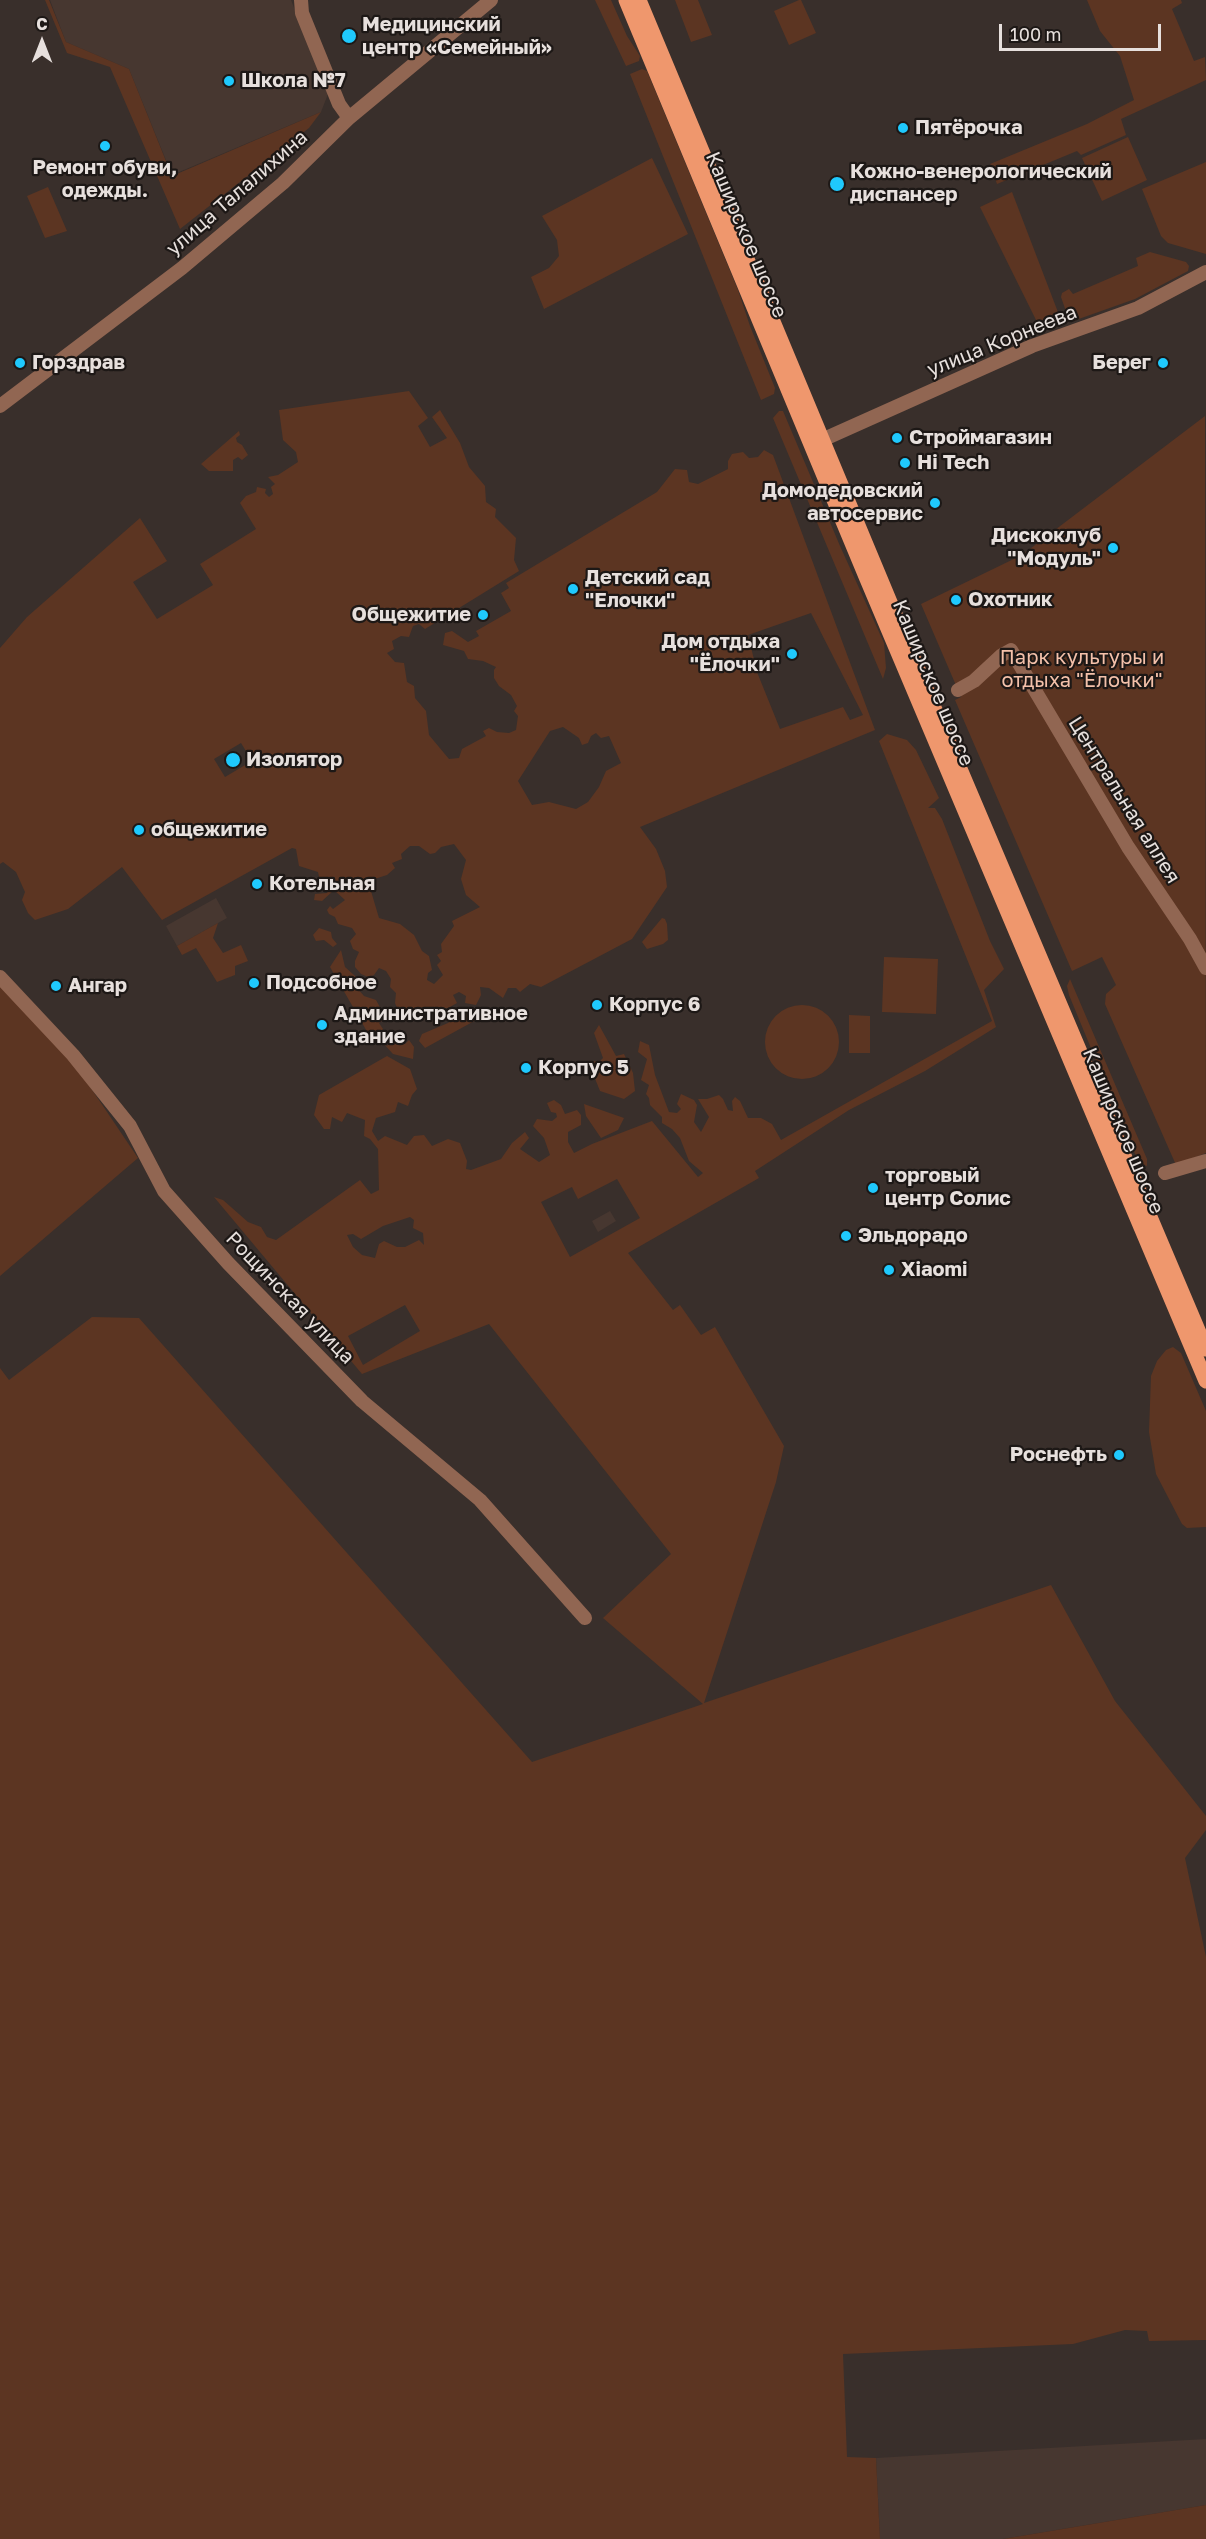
<!DOCTYPE html>
<meta charset="utf-8">
<style>
body{margin:0}
#map{position:relative;width:1206px;height:2539px;overflow:hidden;background:#392f2b;font-family:"Golos Text",sans-serif}
canvas{display:block}
.north{position:absolute;left:12px;top:12px;width:60px;height:60px;-webkit-text-stroke:4px #1d1816;paint-order:stroke;rotate:0deg;font-size:16px;font-weight:700;line-height:24px;text-align:center;color:#e7e0dd}
.north::after{content:'';display:block;margin:auto;width:21px;height:27px;background:#e7e0dd;clip-path:polygon(50% 0,100% 100%,50% 72%,0 100%)}
.scale{position:absolute;left:999px;top:24px;width:162px;height:27px;box-sizing:border-box;border:3px solid #e7e0dd;border-top:0;padding-left:8px;font-size:18px;line-height:21px;white-space:nowrap;color:#e7e0dd;-webkit-text-stroke:4px #1d1816;paint-order:stroke}
</style>
<div id="map">
<canvas width="1206" height="2539"></canvas>
<div class="north">С</div>
<div class="scale">100 m</div>
</div>
<script>
const ctx = document.querySelector('canvas').getContext('2d');
ctx.lineJoin = 'round';
function fill(path, color) { ctx.fillStyle = color; ctx.fill(path, 'evenodd'); }
const poly = rows => new Path2D(rows.map(r => 'M' + r).join(''));
function strokePath(path, color, width, dash) { ctx.strokeStyle = color; ctx.lineWidth = width; ctx.lineCap = dash ? 'butt' : 'round'; ctx.setLineDash(dash || []); ctx.stroke(path); }
function drawText(font, color, halo, rows, align = 'center') {
  ctx.font = font + ' "Golos Text",sans-serif'; ctx.lineWidth = 4.5; ctx.setLineDash([]); ctx.textBaseline = 'middle'; ctx.strokeStyle = halo; ctx.fillStyle = color; for (const [text, x, y, turn = 0] of rows) {
    ctx.save(); ctx.translate(x, y); ctx.rotate((+turn || 0) * Math.PI / 180); ctx.textAlign = isNaN(turn) ? turn : align; if (halo) ctx.strokeText(text, 0, 0); ctx.fillText(text, 0, 0); ctx.restore();
  }
}
const built = poly([
 [50,0,291,0,328,94,321,112,172,175,129,69,66,42],
 [216,898,227,918,177,946,166,926],
 [610,1211,616,1221,598,1232,592,1221],
 [1206,2439,1206,2505,1003,2539,880,2539,876,2458]
]);
const green = poly([
 [45,0,49,0,66,42,129,69,172,176,321,112,309,128,180,229,110,67,67,53],
 [595,0,611,0,627,36,640,56,639,61,626,66],
 [675,0,698,0,712,35,691,42],
 [799,0,801,0,816,33,789,45,774,11],
 [1087,0,1181,0,1182,3,1172,9,1194,61,1205,57,1206,80,1121,119,1126,135,1081,155,1077,151,997,184,990,164,1087,124,1134,100,1120,56,1100,31],
 [642,69,647,71,738,290,750,326,775,388,774,394,761,400,630,74],
 [1128,137,1147,180,1102,201,1082,158],
 [652,158,688,234,544,309,531,277,549,268,559,256,557,240,542,216],
 [1206,162,1206,254,1168,243,1161,236,1142,189],
 [48,187,67,231,45,238,27,196],
 [1012,192,1061,320,1039,326,980,207],
 [1150,252,1186,262,1189,266,1188,271,1135,299,1073,321,1069,320,1061,297,1062,293,1069,289,1073,294,1138,266,1136,258],
 [409,391,428,418,418,426,430,447,447,438,432,417,440,410,460,443,469,467,485,486,486,502,496,509,495,517,516,538,514,560,519,571,425,629,419,624,413,626,409,637,401,636,392,641,394,649,387,653,395,662,404,663,407,682,414,686,415,698,426,711,429,735,449,759,459,758,462,749,486,736,483,731,489,728,497,732,509,733,516,730,518,716,514,711,517,706,511,695,499,686,494,678,494,670,496,667,483,661,468,659,464,651,443,645,445,633,452,631,468,642,479,636,476,631,511,611,501,593,509,588,506,583,657,492,675,469,687,470,689,482,698,484,728,469,728,461,732,454,743,452,749,458,758,457,764,450,773,455,875,730,640,827,656,849,665,871,667,887,632,939,541,987,530,984,520,992,516,988,508,988,503,998,489,988,480,987,481,995,476,1005,465,1003,466,996,459,992,453,995,457,1003,448,1008,433,1008,403,1022,395,1003,396,993,390,987,391,979,386,971,379,968,374,975,368,977,361,974,355,967,355,961,359,952,353,949,350,941,356,934,352,928,338,924,335,917,329,914,327,910,330,906,333,909,345,900,334,890,322,901,314,900,315,894,327,893,327,888,321,886,318,872,299,866,296,849,292,848,162,920,122,867,68,909,35,920,28,913,22,900,25,892,16,872,3,862,0,864,0,648,27,617,140,518,167,561,133,582,157,619,213,585,200,564,256,529,240,503,246,496,256,492,257,487,266,489,265,493,269,497,273,494,271,487,275,484,268,477,278,475,298,462,296,452,283,440,279,410],
 [811,613,863,715,850,720,843,707,780,729,757,672,748,635],
 [563,727,579,738,582,745,588,743,591,736,596,733,601,738,609,736,621,763,606,771,599,787,588,802,576,809,549,802,532,805,518,781,550,731],
 [241,743,252,761,225,777,214,759],
 [454,844,466,860,461,879,466,895,480,907,452,921,454,926,441,944,442,952,437,955,441,961,437,965,443,975,434,984,427,980,428,973,432,970,429,956,422,951,414,935,400,924,379,918,368,881,387,875,395,868,392,863,402,859,401,854,410,846,419,846,430,854,435,853,441,847],
 [779,411,783,411,840,546,884,643,886,668,883,679,773,418],
 [1205,416,1206,1153,1176,1165,1105,1004,1106,994,1116,985,1102,957,1072,971,955,700,961,697,921,604,1022,555],
 [239,431,240,435,236,438,237,442,242,445,248,455,242,460,238,457,233,460,233,471,209,471,201,464],
 [887,734,907,740,916,750,939,798,928,808,935,808,942,819,990,941,1004,969,984,990,996,1027,925,1071,849,1110,755,1171,759,1178,628,1253,673,1310,680,1305,701,1335,715,1327,784,1446,776,1482,704,1703,1051,1585,1115,1701,1206,1816,1206,1830,1185,1858,1206,1957,1206,2340,1149,2341,1147,2331,1125,2330,1073,2344,843,2354,847,2457,876,2458,880,2539,0,2539,0,1368,9,1380,92,1317,139,1318,532,1762,703,1704,603,1618,671,1554,489,1324,362,1374,214,1197,223,1200,248,1222,261,1227,267,1237,276,1240,360,1180,371,1194,379,1190,378,1149,370,1139,364,1136,365,1120,347,1113,342,1122,332,1117,330,1129,324,1129,314,1115,319,1095,387,1056,410,1069,417,1089,412,1095,408,1106,398,1102,395,1112,376,1118,372,1131,378,1141,385,1136,407,1145,414,1136,424,1135,432,1146,448,1139,460,1143,467,1161,466,1169,471,1170,501,1159,512,1143,525,1132,529,1138,520,1149,539,1162,550,1155,544,1138,533,1126,537,1119,552,1121,557,1117,556,1113,551,1112,547,1103,554,1100,561,1105,565,1114,577,1110,581,1115,581,1125,568,1132,568,1142,574,1153,592,1144,652,1121,698,1177,703,1173,689,1161,680,1138,672,1129,662,1123,662,1117,650,1105,649,1098,646,1094,649,1085,641,1080,647,1059,638,1052,640,1041,649,1045,655,1075,669,1112,677,1113,681,1109,677,1104,681,1094,694,1100,697,1105,694,1122,701,1132,709,1117,698,1099,707,1099,719,1095,723,1099,728,1110,733,1111,732,1101,735,1097,740,1101,748,1118,761,1118,772,1124,781,1140,992,1021,879,741],
 [617,1179,640,1218,570,1257,541,1202,572,1187,578,1199],
 [410,1217,414,1220,413,1228,423,1233,424,1245,419,1240,405,1247,397,1247,384,1241,379,1244,375,1258,362,1255,353,1247,347,1235,353,1234,361,1239,383,1226],
 [405,1305,420,1331,363,1365,348,1336],
 [662,918,665,919,667,924,668,940,663,944,647,949,642,942],
 [218,923,213,938,223,953,241,945,248,961,235,966,235,975,217,982,196,948,182,955,177,946],
 [319,928,331,932,332,938,337,944,333,947,324,940,316,941,313,935],
 [341,950,345,967,364,984,357,988,364,996,376,1000,386,1018,379,1023,383,1029,380,1037,369,1035,330,967],
 [884,957,938,959,936,1014,882,1012],
 [1070,979,1147,1159,1147,1166,1141,1164,1133,1150,1069,995,1067,986],
 [0,986,72,1060,138,1158,0,1276],
 '765 1042a37 37 0 1 1 74 0a37 37 0 1 1-74 0Z',
 [464,1010,474,1013,478,1019,425,1048,419,1041,422,1034,448,1023],
 [849,1015,870,1016,870,1053,849,1053],
 [599,1025,616,1056,624,1054,633,1073,635,1091,624,1099,600,1091,590,1066,592,1061,599,1062,603,1058,594,1033],
 [395,1038,405,1044,409,1040,414,1047,413,1059,393,1054,383,1043,387,1046],
 [584,1104,624,1118,618,1130,601,1138,586,1116],
 [1173,1347,1181,1353,1206,1411,1206,1527,1187,1528,1182,1524,1156,1474,1149,1432,1151,1376,1157,1361,1166,1350],
 [1206,2505,1206,2539,1003,2539]
]);
const minor = poly([
 [301,0,302,13,339,104,349,118],
 [0,406,182,268,283,183,349,118,491,0],
 [813,444,1032,346,1138,308,1206,272],
 [958,690,974,681,1002,655,1011,650,1128,847,1190,939,1206,968],
 [0,977,73,1055,130,1126,164,1191,228,1263,362,1401,480,1500,585,1618],
 [1165,1173,1206,1161]
]);
const major = poly([
 [626,0,867,579,1206,1381],
 [639,0,932,703,1206,1349]
]);
const markers = [
 [349,36,8,"#1fc9fd"],
 [229,81,6,"#1fc9fd"],
 [903,128,6,"#1fc9fd"],
 [105,146,6,"#1fc9fd"],
 [837,184,8,"#1fc9fd"],
 [20,363,6,"#1fc9fd"],
 [1163,363,6,"#1fc9fd"],
 [897,438,6,"#1fc9fd"],
 [905,463,6,"#1fc9fd"],
 [935,503,6,"#1fc9fd"],
 [1113,548,6,"#1fc9fd"],
 [573,589,6,"#1fc9fd"],
 [956,600,6,"#1fc9fd"],
 [483,615,6,"#1fc9fd"],
 [792,654,6,"#1fc9fd"],
 [233,760,8,"#1fc9fd"],
 [139,830,6,"#1fc9fd"],
 [257,884,6,"#1fc9fd"],
 [254,983,6,"#1fc9fd"],
 [56,986,6,"#1fc9fd"],
 [597,1005,6,"#1fc9fd"],
 [322,1025,6,"#1fc9fd"],
 [526,1068,6,"#1fc9fd"],
 [873,1188,6,"#1fc9fd"],
 [846,1236,6,"#1fc9fd"],
 [889,1270,6,"#1fc9fd"],
 [1119,1455,6,"#1fc9fd"]
];
const poiNames = [
 ["Медицинский",362,25],
 ["центр «Семейный»",362,48],
 ["Школа №7",241,81],
 ["Пятёрочка",915,128],
 ["Ремонт обуви,",105,168,"center"],
 ["одежды.",105,191,"center"],
 ["Кожно-венерологический",850,172],
 ["диспансер",850,195],
 ["Горздрав",32,363],
 ["Берег",1151,363,"right"],
 ["Строймагазин",909,438],
 ["Hi Tech",917,463],
 ["Домодедовский",923,491,"right"],
 ["автосервис",923,514,"right"],
 ["Дискоклуб",1101,536,"right"],
 ["\"Модуль\"",1101,559,"right"],
 ["Детский сад",585,578],
 ["\"Елочки\"",585,601],
 ["Охотник",968,600],
 ["Общежитие",471,615,"right"],
 ["Дом отдыха",780,642,"right"],
 ["\"Ёлочки\"",780,665,"right"],
 ["Изолятор",246,760],
 ["общежитие",151,830],
 ["Котельная",269,884],
 ["Подсобное",266,983],
 ["Ангар",68,986],
 ["Корпус 6",609,1005],
 ["Административное",334,1014],
 ["здание",334,1037],
 ["Корпус 5",538,1068],
 ["торговый",885,1176],
 ["центр Солис",885,1199],
 ["Эльдорадо",858,1236],
 ["Xiaomi",901,1270],
 ["Роснефть",1107,1455,"right"]
];
const streetNames = [
 ["улица Талалихина",237,193,-41],
 ["Каширское шоссе",746,235,67],
 ["улица Корнеева",1002,341,-22],
 ["Каширское шоссе",933,683,67],
 ["Центральная аллея",1124,800,58],
 ["Каширское шоссе",1123,1131,67],
 ["Рощинская улица",290,1298,46]
];
const parkNames = [
 ["Парк культуры и",1082,658],
 ["отдыха \"Ёлочки\"",1082,681]
];
fill(built, '#473730');
fill(green, '#5c3522');
strokePath(minor, '#916652', 14);
strokePath(major, '#ef976d', 15);
for (const [x, y, r, color] of markers) { const dot = new Path2D(); dot.arc(x, y, r, 0, 2 * Math.PI); ctx.fillStyle = color; ctx.fill(dot); strokePath(dot, '#1d1816', 2); }
drawText('bold 20px', '#e7e0dd', '#1d1816', poiNames, 'left');
drawText('20px', '#e7e0dd', '#1d1816', streetNames);
drawText('20px', '#f4c1aa', '#1d1816', parkNames);
</script>
